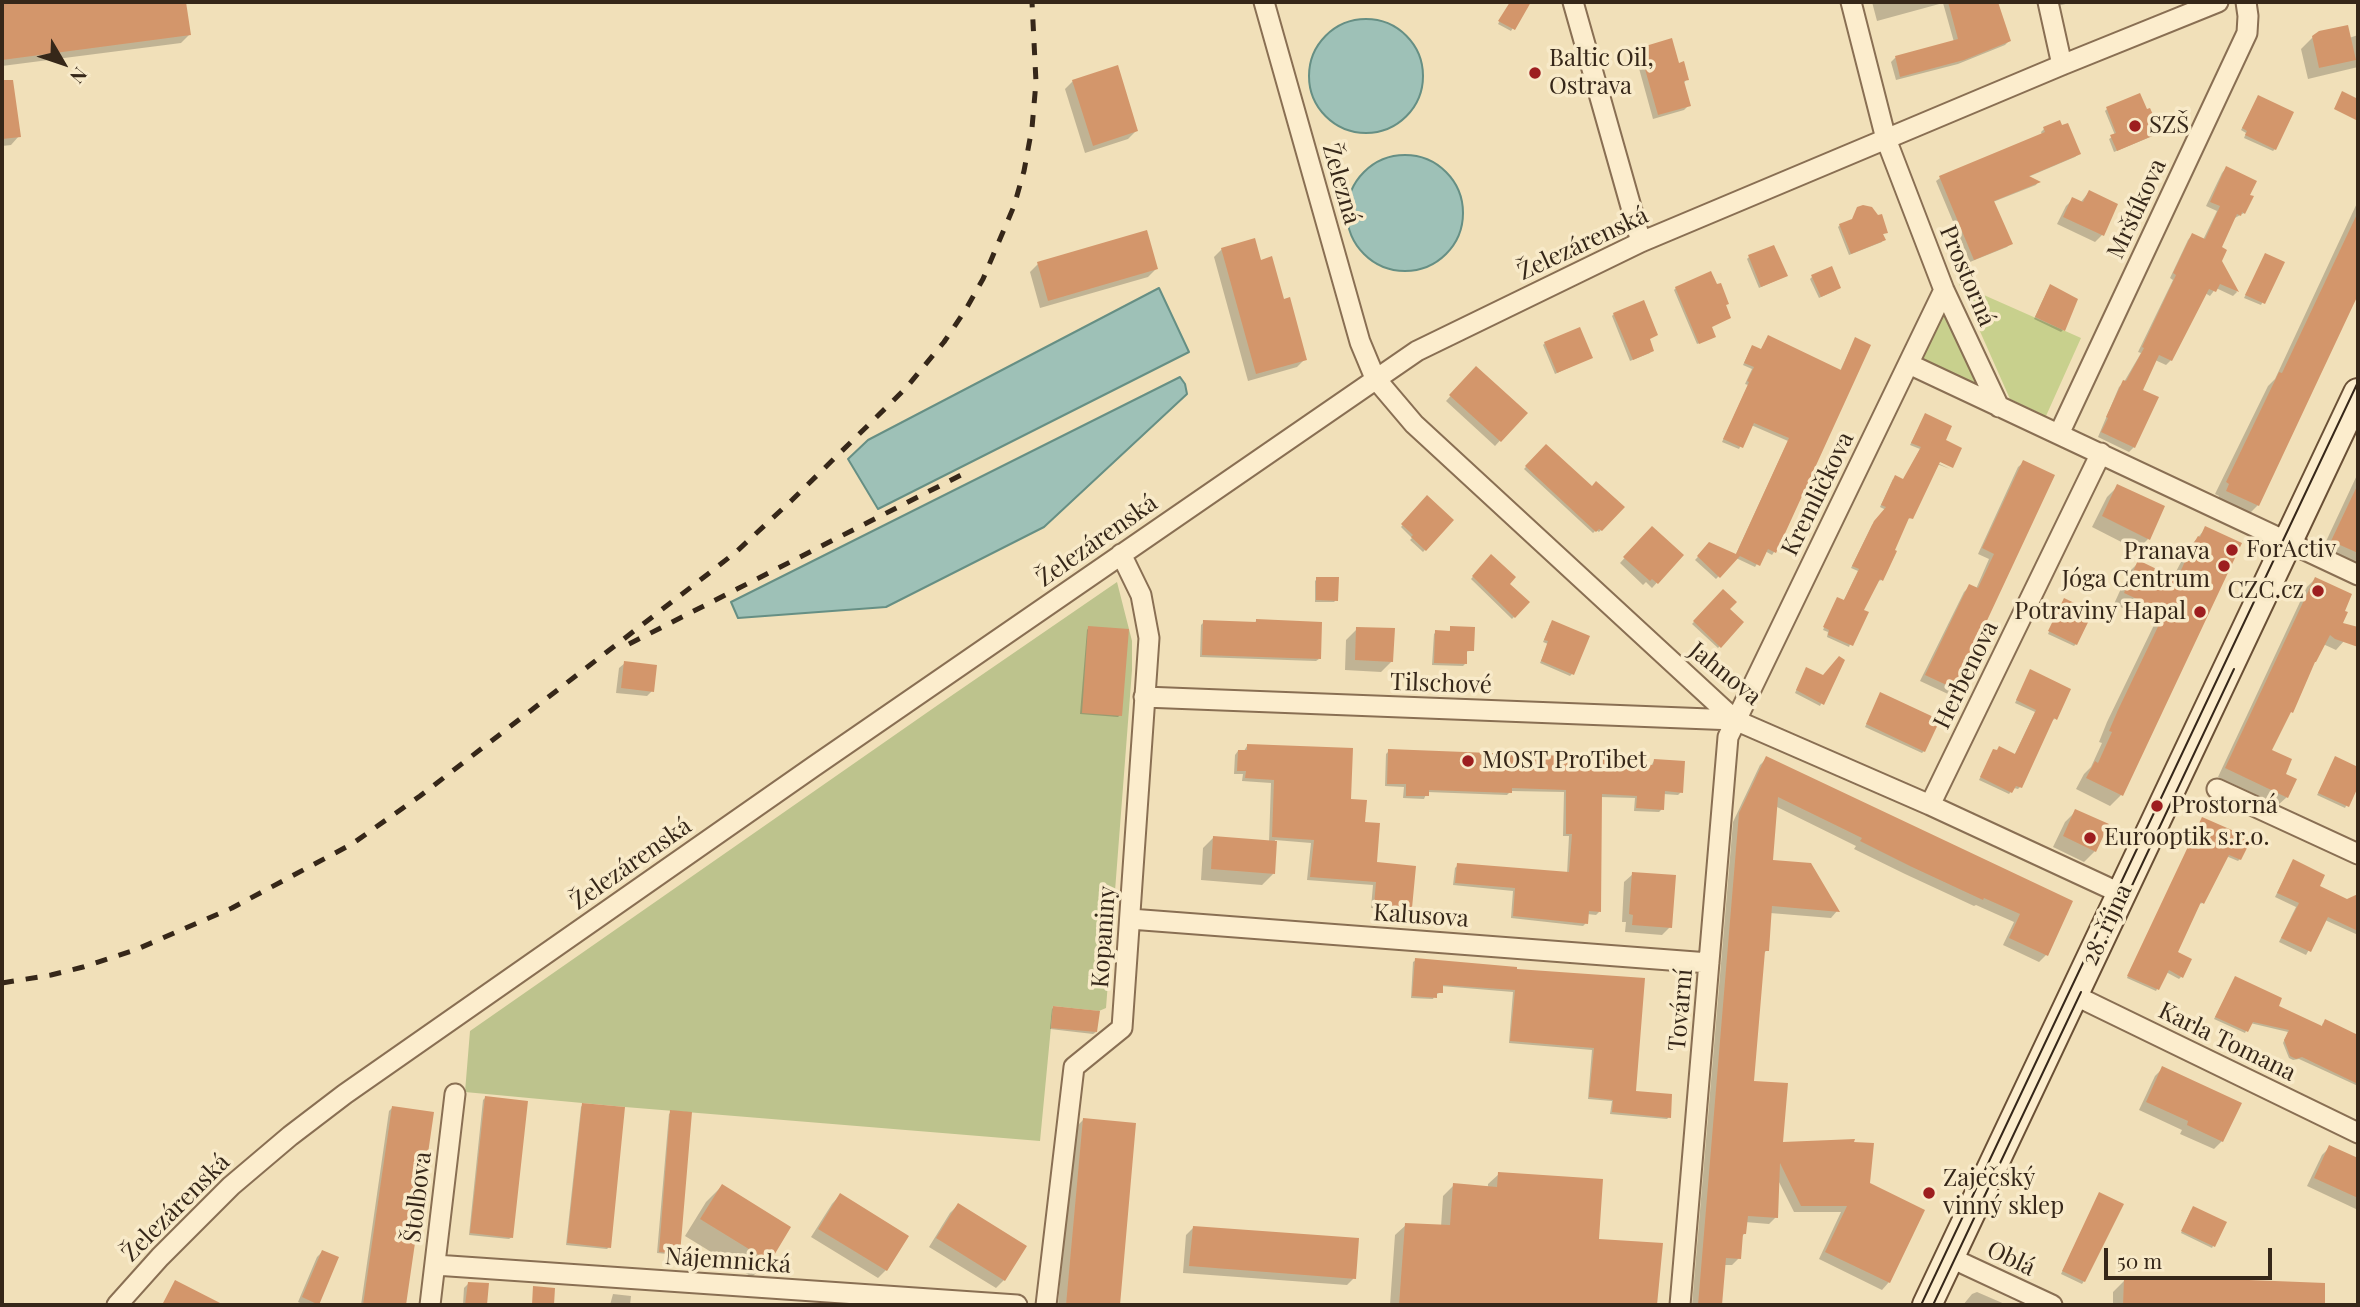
<!DOCTYPE html>
<meta charset="utf-8">
<style>
body{margin:0}
#map{position:relative;width:2360px;height:1307px;overflow:hidden;background:#f1e0b9;font-family:"Playfair Display",serif}
canvas{display:block}
.frame{position:absolute;inset:0;border:4px solid #362719;pointer-events:none}
.north{position:absolute;left:28px;top:28px;width:70px;height:70px;-webkit-text-stroke:5px #f8eac9;paint-order:stroke;rotate:129deg;font-size:19px;font-weight:700;line-height:28px;text-align:center;color:#362719}
.north::after{content:'';display:block;margin:auto;width:24px;height:32px;background:#362719;clip-path:polygon(50% 0,100% 100%,50% 72%,0 100%)}
.scale{position:absolute;left:2104px;top:1248px;width:168px;height:32px;box-sizing:border-box;border:4px solid #362719;border-top:0;padding-left:9px;font-size:21px;line-height:24px;white-space:nowrap;color:#362719;-webkit-text-stroke:5px #f8eac9;paint-order:stroke}
</style>
<div id="map">
<canvas width="2360" height="1307"></canvas>
<div class="frame"></div>
<div class="north">N</div>
<div class="scale">50 m</div>
</div>
<script>
const ctx = document.querySelector('canvas').getContext('2d');
ctx.lineJoin = 'round';
function fill(path, color) { ctx.fillStyle = color; ctx.fill(path, 'evenodd'); }
const poly = rows => new Path2D(rows.map(r => 'M' + r).join(''));
function strokePath(path, color, width, dash) { ctx.strokeStyle = color; ctx.lineWidth = width; ctx.lineCap = dash ? 'butt' : 'round'; ctx.setLineDash(dash || []); ctx.stroke(path); }
function drawText(font, color, halo, rows, align = 'center') {
  ctx.font = font + ' "Playfair Display",serif'; ctx.lineWidth = 7; ctx.setLineDash([]); ctx.textBaseline = 'middle'; ctx.strokeStyle = halo; ctx.fillStyle = color; for (const [text, x, y, turn = 0] of rows) {
    ctx.save(); ctx.translate(x, y); ctx.rotate((+turn || 0) * Math.PI / 180); ctx.textAlign = isNaN(turn) ? turn : align; if (halo) ctx.strokeText(text, 0, 0); ctx.fillText(text, 0, 0); ctx.restore();
  }
}
const green = poly([
 [1959,284,2081,338,2046,416,2010,399],
 [1944,307,1979,387,1920,358]
]);
const cemetery = poly([
 [1117,582,1132,641,1132,670,1106,1008,1099,1011,1053,1006,1040,1141,625,1107,465,1092,470,1031,935,707]
]);
const water = poly([
 '1309 76a57 57 0 1 1 114 0a57 57 0 1 1-114 0Z',
 '1347 213a58 58 0 1 1 116 0a58 58 0 1 1-116 0Z',
 [1159,288,1189,352,878,509,848,459,868,440,1159,288],
 [1180,377,1185,384,1187,394,1044,527,886,607,738,618,731,602,1180,377]
]);
const shadow = poly([
 [2,2,184,2,189,35,181,43,2,66],
 [1511,2,1529,2,1511,31,1498,24],
 [1872,2,1996,2,2009,41,2005,45,1958,64,1896,80,1891,62,1895,58,1954,42,1943,3,1877,21],
 [2056,2,2074,2,2057,6],
 [2358,35,2358,67,2308,79,2301,49,2313,37,2349,38],
 [1640,49,1678,65,1687,79,1683,84,1689,105,1684,110,1653,119,1635,54],
 [1073,81,1136,131,1128,139,1085,153,1065,89],
 [2258,97,2275,149,2273,151,2244,138,2246,133,2241,130],
 [14,100,19,136,11,145,2,146,2,102],
 [2107,109,2160,133,2114,152,2109,139,2115,135,2105,111],
 [2044,129,2079,154,2075,157,2028,177,2038,182,2036,185,1993,202,2011,243,2007,247,1970,262,1936,181,1940,178,2042,135,2041,132],
 [2226,168,2248,195,2244,213,2233,219,2219,248,2220,261,2237,292,2233,296,2216,288,2210,296,2205,293,2171,360,2166,365,2155,360,2141,391,2134,447,2129,452,2098,437,2119,387,2124,382,2141,353,2138,352,2173,280,2170,278,2188,240,2192,235,2203,240,2217,211,2206,206,2222,173],
 [2089,192,2116,205,2102,235,2095,242,2057,224,2066,206,2073,199,2081,202],
 [2358,201,2358,291,2258,505,2246,517,2216,503,2219,496,2215,494,2268,386,2275,379],
 [1840,225,1886,232,1882,235,1882,242,1849,255,1838,227],
 [1222,249,1260,262,1283,301,1305,359,1297,367,1248,381,1214,257],
 [2265,255,2283,262,2261,305,2244,298],
 [1749,257,1784,277,1759,288,1747,259],
 [1038,264,1156,269,1148,277,1040,308,1030,272],
 [1812,277,1837,290,1819,298,1810,279],
 [1676,288,1725,305,1710,327,1712,338,1697,344,1674,290],
 [2048,289,2063,330,2061,332,2034,319],
 [1614,314,1648,339,1650,353,1630,361,1612,316],
 [1768,337,1840,371,1855,339,1774,552,1772,555,1765,551,1755,567,1736,558,1716,579,1695,560,1710,544,1735,556,1788,441,1751,425,1739,449,1722,442,1748,385,1745,384,1752,369,1743,365,1750,350,1760,351],
 [1545,343,1588,359,1555,374,1543,345],
 [1476,368,1525,413,1495,446,1446,401],
 [1925,415,1933,457,1931,460,1950,469,1937,464,1911,518,1907,519,1882,580,1877,581,1862,611,1849,647,1827,637,1828,632,1823,630,1836,602,1843,602,1858,571,1851,568,1872,525,1886,510,1880,507,1893,479,1903,481,1920,449,1910,445],
 [1546,446,1592,488,1622,507,1599,532,1596,530,1593,533,1524,469],
 [2024,462,2009,566,1953,688,1948,694,1920,681,1964,592,1970,586,1976,589,1989,559,1978,554,2018,467],
 [2358,473,2358,570,2321,552],
 [2118,486,2148,539,2137,550,2092,527,2107,497],
 [1427,498,1452,520,1423,552,1410,540,1412,538,1401,527],
 [1652,528,1682,555,1652,588,1646,582,1643,585,1620,563],
 [2206,528,2121,795,2110,806,2076,789,2084,774,2091,767,2102,743,2099,742,2107,722,2155,623,2114,604,2128,573,2139,562,2172,579,2188,549],
 [1491,556,1507,584,1527,603,1512,619,1471,579],
 [1317,579,1336,600,1334,602,1315,602,1315,581],
 [2315,579,2340,624,2344,641,2336,650,2323,644,2270,751,2283,775,2287,797,2278,805,2218,777,2307,587],
 [1723,591,1728,609,1742,622,1718,648,1692,624],
 [2063,602,2076,644,2074,646,2048,634],
 [1256,621,1319,659,1316,661,1200,657,1201,625,1204,622,1254,624],
 [1550,625,1572,674,1570,676,1540,663,1548,644,1543,642],
 [1089,627,1120,715,1118,717,1080,714,1087,630],
 [1451,628,1473,650,1465,652,1465,664,1463,666,1432,665,1434,634,1436,632,1449,632],
 [1357,629,1392,661,1381,672,1345,670,1346,640],
 [1843,660,1820,706,1795,693,1805,671,1824,677],
 [625,663,652,691,647,696,616,693,619,668],
 [2029,674,2055,719,2052,720,2020,787,2018,789,2014,788,2009,794,1979,780,1992,753,2014,756,2035,712,2015,703],
 [1879,696,1924,751,1922,753,1865,727],
 [1247,746,1349,801,1363,823,1375,864,1411,907,1407,911,1371,908,1373,885,1307,880,1311,843,1275,840,1273,874,1262,885,1201,880,1203,848,1214,837,1269,842,1271,783,1242,781,1243,774,1234,774,1235,755,1238,751,1244,751],
 [1389,751,1651,766,1654,761,1681,792,1678,795,1663,794,1662,809,1659,812,1634,811,1635,798,1600,797,1599,912,1596,915,1587,914,1586,923,1583,926,1511,918,1513,891,1453,885,1455,868,1458,865,1567,874,1569,836,1563,836,1564,792,1511,791,1507,795,1427,792,1424,799,1403,798,1404,787,1385,786,1386,754],
 [1767,758,2071,901,2046,955,2039,962,2003,945,2014,922,1976,905,1974,906,1905,874,1854,849,1856,846,1775,806,1771,862,1837,911,1831,918,1770,913,1767,950,1763,954,1753,1082,1781,1144,1869,1184,1889,1282,1882,1290,1819,1259,1841,1212,1794,1212,1778,1180,1776,1217,1769,1224,1745,1222,1744,1234,1741,1238,1739,1258,1732,1265,1724,1265,1720,1305,1692,1305,1733,822,1760,765],
 [2336,758,2358,768,2358,782,2345,808,2317,795],
 [2076,811,2095,851,2084,862,2053,847,2065,822],
 [2202,819,2240,859,2238,861,2226,856,2203,903,2198,904,2175,953,2181,977,2179,979,2166,972,2156,991,2127,978],
 [2293,861,2318,887,2347,901,2358,897,2358,935,2325,920,2306,955,2279,942,2296,907,2275,897],
 [1633,874,1670,927,1662,935,1625,932,1626,922,1622,922,1624,882],
 [1416,960,1515,971,1643,979,1634,1093,1669,1117,1667,1119,1610,1114,1612,1101,1588,1099,1592,1050,1509,1043,1513,992,1441,986,1441,992,1435,995,1433,999,1411,998,1413,962],
 [2235,978,2277,1007,2321,1028,2323,1023,2341,1037,2358,1045,2358,1086,2299,1059,2293,1060,2289,1058,2283,1043,2288,1032,2250,1023,2245,1033,2214,1019],
 [1054,1007,1096,1032,1093,1034,1050,1029,1052,1009],
 [2163,1068,2222,1141,2214,1149,2180,1134,2182,1130,2139,1110,2155,1076],
 [485,1098,512,1237,509,1239,469,1235,483,1100],
 [583,1104,609,1247,607,1249,566,1245,581,1107],
 [392,1108,432,1113,404,1305,361,1305,389,1111],
 [671,1112,679,1253,677,1255,657,1253,669,1114],
 [1083,1120,1134,1124,1118,1305,1058,1305,1073,1130],
 [2330,1147,2358,1160,2358,1210,2307,1186,2322,1155],
 [1499,1174,1598,1240,1661,1245,1656,1305,1390,1305,1395,1235,1406,1225,1441,1227,1443,1196,1454,1185,1488,1188,1488,1184],
 [722,1186,768,1261,752,1277,685,1236,706,1202],
 [2099,1194,2084,1281,2082,1284,2061,1274],
 [840,1195,907,1237,886,1270,878,1278,811,1237,832,1204],
 [958,1205,1025,1247,1004,1280,996,1288,929,1247,950,1213],
 [2191,1210,2225,1223,2212,1248,2181,1233],
 [1193,1228,1354,1278,1347,1285,1183,1273,1186,1235],
 [322,1252,318,1303,305,1305,298,1302,317,1257],
 [2124,1281,2323,1285,2323,1305,2113,1305,2113,1292],
 [468,1284,487,1285,486,1305,463,1305,464,1288],
 [1977,1292,2007,1305,1963,1305,1972,1294],
 [613,1294,631,1296,630,1305,610,1305]
]);
const building = poly([
 [2,2,186,2,191,35,2,60],
 [1510,2,1531,2,1515,30,1498,21],
 [1948,2,1998,2,2011,41,1964,60,1900,77,1895,56,1958,39],
 [2348,25,2356,60,2319,68,2312,36,2319,31],
 [1672,38,1679,63,1684,61,1689,80,1684,81,1691,106,1658,115,1639,48],
 [1118,65,1138,131,1093,146,1072,80],
 [2,80,13,80,21,137,2,139],
 [2342,91,2358,99,2358,121,2334,109],
 [2140,93,2147,109,2150,108,2154,117,2158,116,2164,131,2117,151,2110,135,2116,133,2106,107],
 [2258,95,2294,112,2276,150,2245,135,2247,131,2242,128],
 [2060,120,2062,125,2068,123,2081,154,2029,176,2041,182,1994,201,2013,244,1974,260,1939,176,2045,132,2043,127],
 [2226,166,2257,181,2250,195,2254,196,2245,214,2242,212,2241,216,2237,214,2222,247,2227,250,2222,261,2239,292,2220,284,2216,292,2209,289,2172,361,2159,355,2143,390,2159,397,2135,448,2101,432,2108,418,2106,417,2123,380,2126,381,2144,348,2142,347,2176,275,2173,273,2192,233,2205,239,2220,206,2210,202],
 [2089,190,2118,204,2104,236,2063,217,2072,197,2083,202],
 [1863,205,1872,207,1878,215,1882,214,1888,233,1883,234,1886,240,1851,254,1839,224,1852,219,1857,207],
 [2358,212,2358,295,2259,506,2226,491,2229,484,2226,482,2279,372,2282,373],
 [1147,230,1158,269,1048,301,1037,262],
 [1255,238,1261,260,1272,256,1284,299,1290,297,1307,360,1256,374,1221,248],
 [1774,245,1788,276,1761,287,1748,255],
 [2265,253,2285,262,2265,304,2245,295],
 [1832,266,1841,288,1821,297,1811,275],
 [1711,271,1717,284,1721,283,1729,304,1726,305,1731,318,1712,327,1716,337,1699,344,1675,287],
 [2050,284,2078,299,2065,331,2035,317],
 [1644,300,1658,335,1650,339,1654,351,1633,360,1613,313],
 [1580,327,1593,358,1557,373,1544,342],
 [1768,335,1841,370,1855,337,1871,345,1776,553,1768,549,1760,566,1740,556,1720,578,1697,556,1709,542,1736,554,1789,438,1754,423,1743,448,1723,439,1749,382,1747,381,1754,367,1744,363,1752,345,1761,349],
 [1476,366,1528,413,1501,442,1449,395],
 [1925,413,1952,426,1946,440,1962,448,1953,468,1940,462,1913,519,1909,518,1895,550,1897,551,1883,581,1880,579,1864,610,1869,612,1853,646,1828,635,1829,630,1823,627,1837,597,1844,600,1859,569,1852,566,1874,521,1886,507,1881,505,1895,475,1903,479,1921,447,1911,443],
 [1546,444,1592,486,1596,481,1625,507,1602,531,1599,529,1596,532,1525,466],
 [2023,460,2055,475,1955,689,1925,675,1969,584,1978,588,1994,554,1982,548],
 [2117,484,2165,506,2150,540,2102,516],
 [2358,484,2358,553,2331,541],
 [1427,495,1454,520,1426,551,1411,537,1413,535,1401,524],
 [1652,526,1684,555,1658,584,1652,579,1650,581,1623,557],
 [2205,526,2242,543,2123,796,2086,778,2095,761,2098,763,2112,732,2109,731,2118,710,2165,612,2124,593,2138,560,2177,579,2192,546,2198,536,2200,537],
 [1491,554,1516,577,1510,584,1530,602,1515,618,1472,576],
 [1316,577,1339,577,1338,601,1316,600],
 [2315,577,2352,594,2345,611,2348,612,2343,623,2358,627,2358,647,2335,639,2330,635,2316,662,2315,662,2293,713,2291,712,2272,750,2292,759,2286,774,2297,779,2288,798,2225,768],
 [1723,589,1737,602,1730,609,1744,622,1721,648,1693,621],
 [2064,598,2093,612,2077,645,2048,631],
 [1256,619,1322,622,1321,659,1202,655,1203,620,1256,622],
 [1552,620,1590,636,1574,675,1541,661,1548,641,1544,640],
 [1088,626,1129,629,1122,716,1082,713],
 [1450,626,1475,627,1474,651,1467,651,1467,664,1434,663,1435,630,1450,631],
 [1356,627,1395,628,1393,662,1355,660],
 [1839,656,1845,660,1824,705,1796,690,1806,667,1823,675],
 [624,661,657,665,654,692,621,688],
 [2030,669,2071,689,2057,720,2054,718,2022,788,2016,786,2012,793,1980,777,1993,749,1997,750,1999,746,2015,754,2036,710,2016,700],
 [1880,692,1940,720,1925,752,1866,724],
 [1247,744,1353,748,1351,799,1367,800,1365,822,1380,823,1377,862,1416,866,1412,908,1374,905,1376,882,1310,877,1314,840,1272,837,1274,780,1245,778,1246,771,1237,771,1238,750,1247,750],
 [1388,749,1618,758,1618,762,1653,765,1654,759,1685,761,1683,793,1665,791,1664,810,1636,808,1637,796,1602,794,1601,912,1589,911,1588,924,1513,916,1515,888,1455,883,1457,863,1569,872,1572,834,1566,834,1566,790,1512,788,1512,793,1429,790,1429,796,1406,796,1406,784,1387,784],
 [1766,756,2073,901,2048,956,2009,938,2020,914,1984,898,1983,900,1912,867,1860,841,1862,838,1778,797,1773,860,1811,863,1840,912,1772,906,1769,951,1765,951,1754,1081,1788,1083,1783,1142,1855,1139,1854,1142,1874,1143,1870,1183,1925,1210,1890,1283,1825,1252,1847,1206,1801,1206,1780,1163,1778,1218,1748,1216,1746,1234,1743,1234,1741,1259,1726,1258,1722,1305,1698,1305,1739,813],
 [2335,756,2358,767,2358,787,2349,807,2318,793],
 [2075,809,2109,824,2096,852,2063,836],
 [2202,817,2234,831,2233,834,2250,842,2241,860,2229,855,2204,904,2201,902,2178,952,2192,959,2183,978,2169,970,2159,990,2127,976],
 [1213,836,1277,841,1275,874,1211,869],
 [2293,859,2325,875,2320,886,2347,899,2358,894,2358,931,2328,917,2311,952,2281,938,2299,903,2277,893],
 [1632,872,1676,875,1672,928,1632,925,1633,915,1629,914],
 [1415,958,1517,967,1517,969,1645,978,1636,1091,1672,1094,1671,1118,1612,1112,1613,1100,1589,1097,1594,1048,1510,1041,1515,990,1443,985,1443,993,1437,993,1437,998,1412,996],
 [2235,976,2282,998,2279,1006,2322,1026,2325,1019,2358,1035,2358,1084,2302,1057,2296,1059,2290,1056,2284,1040,2289,1030,2253,1022,2248,1032,2215,1017],
 [1053,1006,1100,1011,1097,1032,1051,1028],
 [2162,1066,2242,1103,2223,1142,2187,1125,2188,1121,2146,1102],
 [485,1096,528,1101,513,1238,470,1233],
 [582,1103,625,1107,611,1248,567,1243],
 [392,1106,434,1112,406,1305,363,1305],
 [670,1110,692,1112,680,1254,659,1252],
 [1083,1118,1136,1123,1120,1305,1066,1305],
 [2329,1145,2358,1158,2358,1198,2314,1178],
 [1498,1172,1603,1179,1599,1239,1663,1243,1657,1305,1399,1305,1405,1223,1450,1225,1453,1183,1497,1187],
 [722,1184,791,1227,770,1262,700,1219],
 [2099,1192,2124,1204,2085,1282,2062,1271],
 [840,1193,909,1236,887,1271,818,1229],
 [958,1203,1027,1246,1005,1281,936,1238],
 [2193,1206,2227,1222,2215,1247,2181,1231],
 [1193,1226,1359,1238,1356,1279,1189,1266],
 [322,1250,339,1257,319,1305,302,1297],
 [2124,1279,2224,1279,2325,1283,2325,1305,2123,1305],
 [175,1280,224,1305,162,1305],
 [468,1282,489,1283,487,1305,465,1305],
 [533,1286,555,1288,554,1305,532,1305]
]);
const street = poly([
 [1264,2,1360,342,1375,378,1414,424,1735,720,1930,805,2122,894],
 [1573,2,1641,242],
 [1851,2,1886,139,1944,290,1999,407],
 [2048,2,2062,65],
 [1909,364,2358,575],
 [2059,434,2247,33,2248,16,2246,2],
 [1144,697,1735,720],
 [2217,789,2358,854],
 [1930,805,2101,453],
 [1130,919,1709,963],
 [2074,995,2358,1133],
 [1949,1257,2052,1305],
 [435,1265,1017,1305],
 [117,1305,160,1257,231,1186,290,1136,345,1094,813,767,1417,351,1641,242,2062,65,2218,2],
 [430,1305,455,1094],
 [1046,1305,1074,1067,1122,1028,1149,638,1141,595,1121,554],
 [1680,1305,1728,737,1944,290]
]);
const secondary = poly([
 [1927,1305,2358,393]
]);
const tram = poly([
 [2104,945,2234,669],
 [1921,1305,2358,382],
 [1933,1305,2081,992]
]);
const rail = poly([
 [629,644,965,473],
 [2,983,51,975,83,967,135,950,232,908,352,844,420,796,708,574,736,552,792,500,906,388,944,342,966,309,983,279,1014,206,1024,171,1032,128,1036,82,1032,2]
]);
const markers = [
 [1535,73,7,"#9d1e1f"],
 [2135,126,7,"#9d1e1f"],
 [2232,550,7,"#9d1e1f"],
 [2224,566,7,"#9d1e1f"],
 [2318,591,7,"#9d1e1f"],
 [2200,612,7,"#9d1e1f"],
 [1468,761,7,"#9d1e1f"],
 [2157,806,7,"#9d1e1f"],
 [2090,838,7,"#9d1e1f"],
 [1929,1193,7,"#9d1e1f"]
];
const poiNames = [
 ["Baltic Oil,",1549,59],
 ["Ostrava",1549,87],
 ["SZŠ",2149,126],
 ["ForActiv",2246,550],
 ["Pranava",2210,552,"right"],
 ["Jóga Centrum",2210,580,"right"],
 ["CZC.cz",2304,591,"right"],
 ["Potraviny Hapal",2186,612,"right"],
 ["MOST ProTibet",1482,761],
 ["Prostorná",2171,806],
 ["Eurooptik s.r.o.",2104,838],
 ["Zaječský",1943,1179],
 ["vinný sklep",1943,1207]
];
const streetNames = [
 ["Železná",1341,184,74],
 ["Mrštíkova",2137,209,-65],
 ["Železárenská",1583,244,-25],
 ["Prostorná",1967,276,67],
 ["Kremličkova",1818,494,-64],
 ["Železárenská",1097,541,-35],
 ["Jahnova",1725,674,39],
 ["Herbenova",1966,675,-64],
 ["Tilschové",1441,684,2],
 ["Železárenská",631,864,-35],
 ["Kalusova",1421,916,4],
 ["28. října",2107,925,-65],
 ["Kopaniny",1104,937,-86],
 ["Tovární",1681,1010,-85],
 ["Karla Tomana",2227,1042,26],
 ["Štolbova",418,1197,-83],
 ["Železárenská",176,1208,-45],
 ["Oblá",2011,1259,25],
 ["Nájemnická",728,1261,4]
];
fill(green, '#c8d08d');
fill(cemetery, '#bdc38d');
fill(water, '#9ec1b7');
strokePath(water, '#668f84', 2);
fill(shadow, '#0003');
fill(building, '#d3966b');
strokePath(street, '#896f53', 23);
strokePath(secondary, '#6a5036', 32);
strokePath(street, '#fcedcd', 19);
strokePath(secondary, '#fcedcd', 28);
strokePath(tram, '#362719', 2);
strokePath(rail, '#362719', 5, [12, 12]);
for (const [x, y, r, color] of markers) { const dot = new Path2D(); dot.arc(x, y, r, 0, 2 * Math.PI); ctx.fillStyle = color; ctx.fill(dot); strokePath(dot, '#f8eac9', 2.5); }
drawText('24px', '#362719', '#f8eac9', poiNames, 'left');
drawText('24px', '#362719', '#f8eac9', streetNames);
</script>
